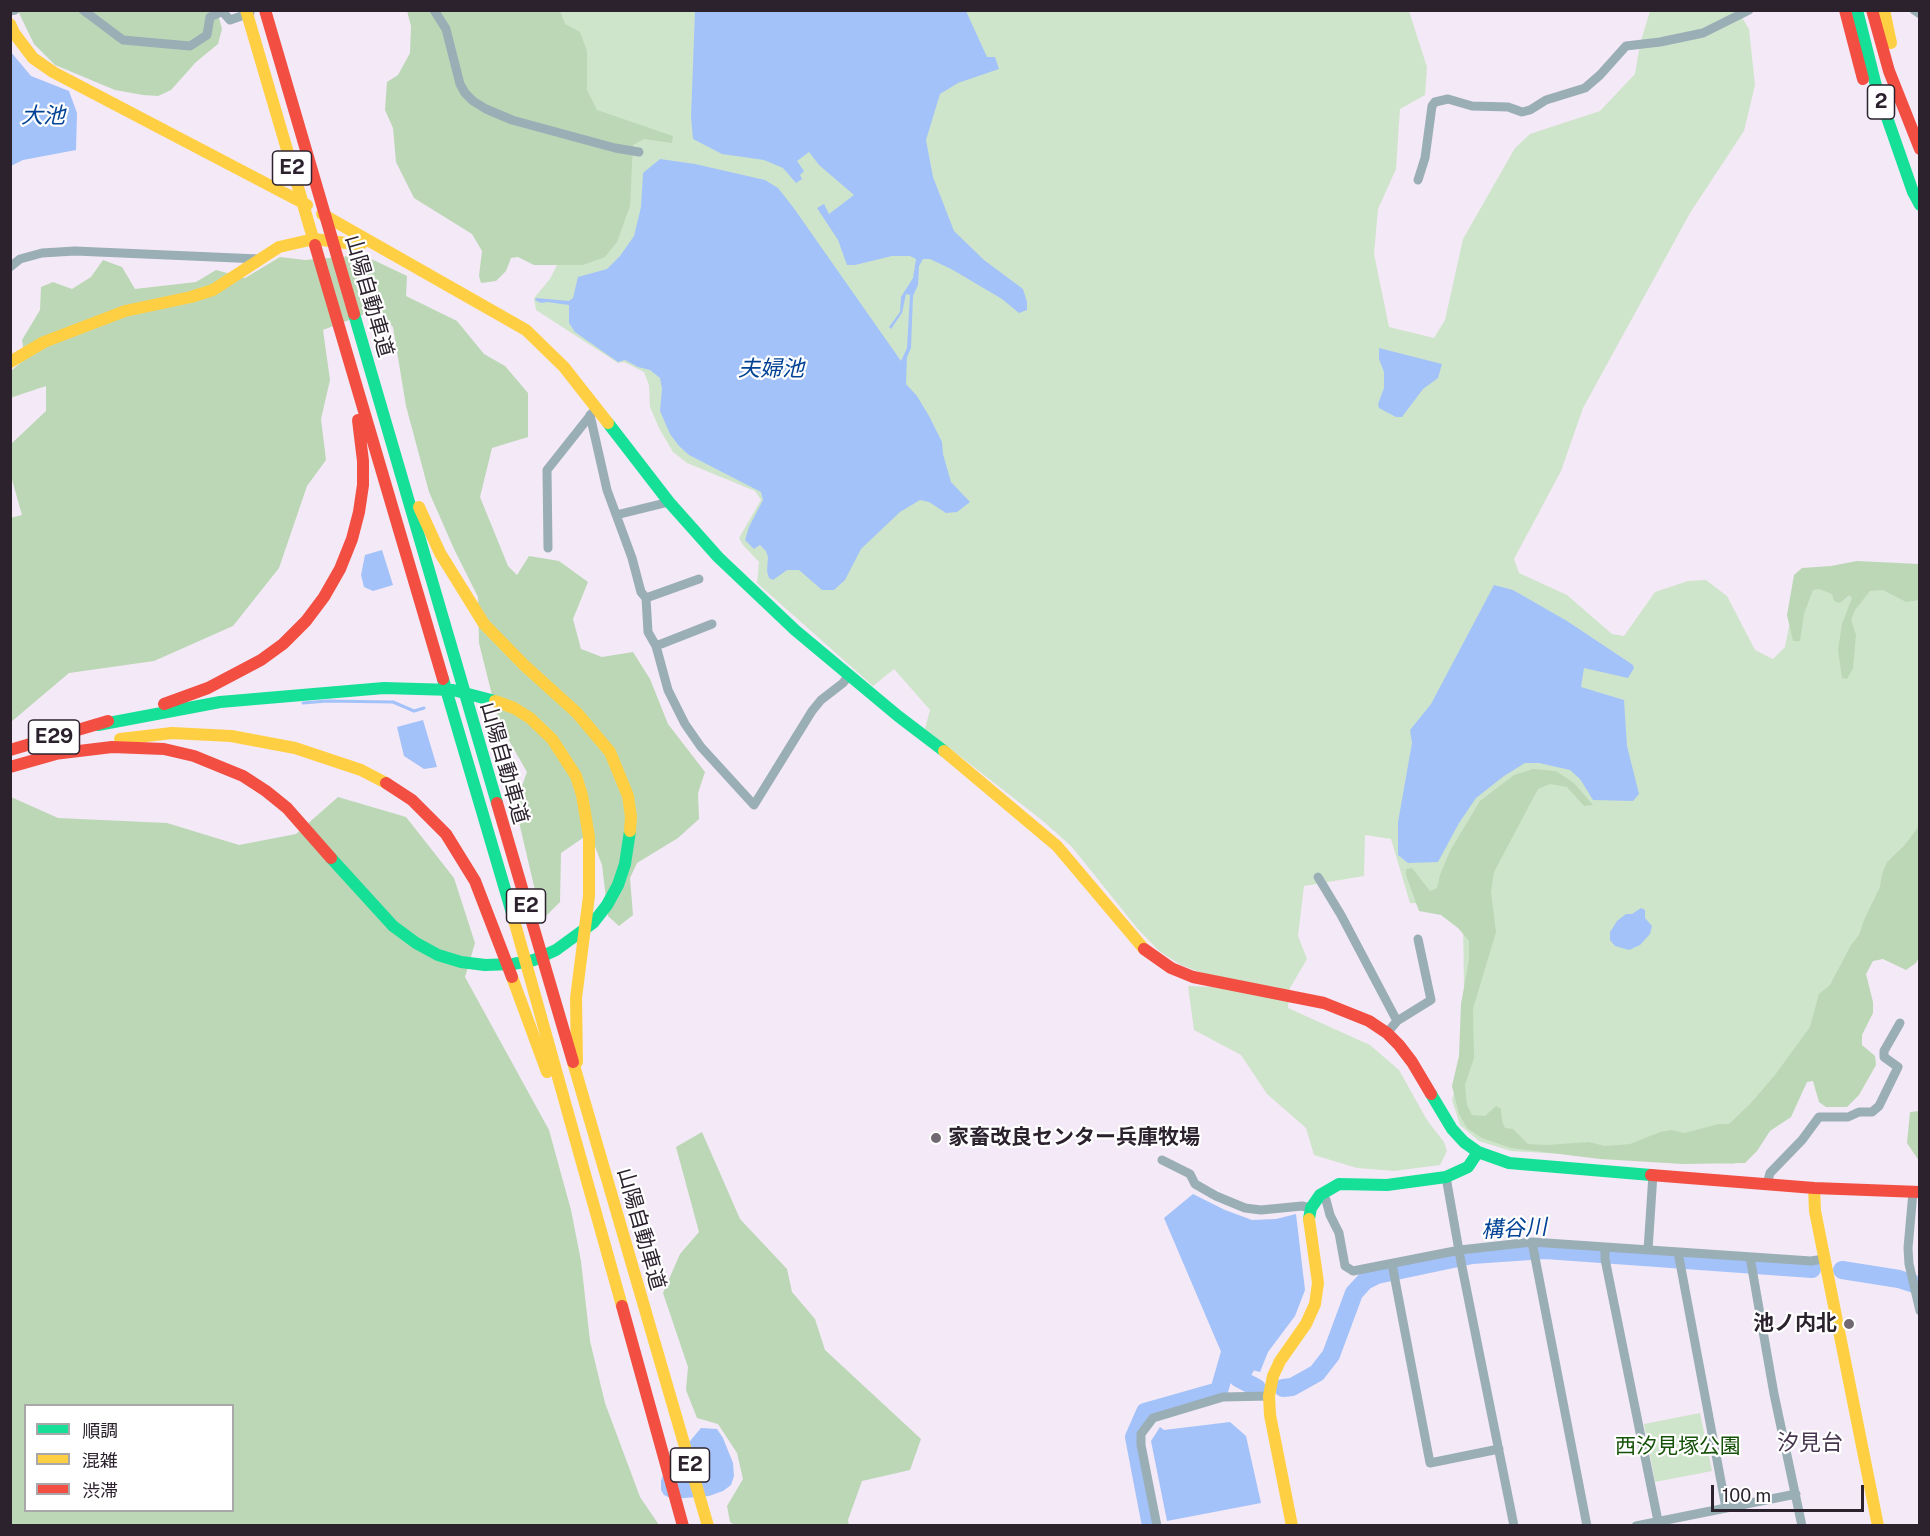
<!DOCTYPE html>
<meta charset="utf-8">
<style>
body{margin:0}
#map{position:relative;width:1930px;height:1536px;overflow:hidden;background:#f4e9f6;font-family:"Public Sans","Noto Sans JP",sans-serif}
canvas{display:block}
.frame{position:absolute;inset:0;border:12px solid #2b222d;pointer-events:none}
.legend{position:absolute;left:24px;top:1404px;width:210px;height:108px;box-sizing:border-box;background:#fff;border:2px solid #aaa7ab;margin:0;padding:8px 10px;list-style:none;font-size:18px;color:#2b222d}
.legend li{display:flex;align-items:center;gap:12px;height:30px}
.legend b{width:30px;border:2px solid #aaa7ab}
.scale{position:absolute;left:1711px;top:1485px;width:153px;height:27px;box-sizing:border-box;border:3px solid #2b222d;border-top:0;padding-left:8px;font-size:18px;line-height:21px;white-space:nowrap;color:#2b222d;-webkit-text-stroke:4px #fff;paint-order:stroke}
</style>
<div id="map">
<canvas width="1930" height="1536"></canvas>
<div class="frame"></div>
<ul class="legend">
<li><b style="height:8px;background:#16e098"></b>順調</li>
<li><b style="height:8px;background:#ffcf43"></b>混雑</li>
<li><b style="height:8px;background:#f24e42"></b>渋滞</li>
</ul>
<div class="scale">100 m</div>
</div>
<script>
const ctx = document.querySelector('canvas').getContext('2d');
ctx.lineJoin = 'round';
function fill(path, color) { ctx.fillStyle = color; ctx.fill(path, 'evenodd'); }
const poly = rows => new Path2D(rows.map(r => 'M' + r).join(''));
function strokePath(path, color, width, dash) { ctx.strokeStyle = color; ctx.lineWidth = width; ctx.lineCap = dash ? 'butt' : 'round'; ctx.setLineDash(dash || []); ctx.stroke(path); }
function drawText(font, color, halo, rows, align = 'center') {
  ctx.font = font + ' "Public Sans","Noto Sans JP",sans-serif'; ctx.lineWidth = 4.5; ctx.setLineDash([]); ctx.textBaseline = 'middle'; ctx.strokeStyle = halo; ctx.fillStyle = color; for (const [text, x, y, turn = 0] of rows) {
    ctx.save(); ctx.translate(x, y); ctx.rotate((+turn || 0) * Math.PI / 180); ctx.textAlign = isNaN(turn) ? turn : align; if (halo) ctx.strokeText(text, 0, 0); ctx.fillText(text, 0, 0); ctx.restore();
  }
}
const green = poly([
 [548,11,1409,11,1427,67,1425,95,1400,109,1396,169,1378,209,1374,254,1389,327,1434,338,1445,320,1463,239,1515,148,1530,134,1600,111,1635,74,1640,44,1650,11,1738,11,1749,29,1755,85,1744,131,1690,213,1583,408,1561,471,1514,559,1519,573,1567,595,1612,634,1624,636,1655,592,1688,581,1706,580,1727,596,1755,650,1773,659,1785,647,1796,590,1919,573,1919,883,1746,1157,1733,1164,1511,1151,1479,1141,1460,1125,1452,1100,1465,1055,1463,925,1440,904,1410,903,1391,839,1365,835,1364,876,1304,886,1298,936,1307,959,1290,988,1288,1008,1370,1045,1399,1070,1427,1120,1444,1142,1447,1151,1440,1165,1394,1171,1357,1168,1314,1155,1306,1128,1267,1094,1241,1055,1194,1030,1188,986,1212,987,1202,973,1181,965,1159,951,1137,928,1072,847,1043,821,925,729,930,710,894,669,873,686,757,583,759,562,743,545,739,538,761,500,755,491,687,463,673,452,659,428,650,407,649,385,644,372,624,362,618,363,536,310,534,298,550,279,557,265,596,145],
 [1700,1413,1712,1471,1655,1482,1644,1424]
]);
const forest = poly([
 [18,11,217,11,222,29,218,44,196,62,171,90,158,96,143,95,115,90,55,65,34,44],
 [407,11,560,11,565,24,580,32,587,51,587,90,597,110,673,136,672,143,644,139,633,145,630,206,617,242,605,257,583,265,534,265,518,257,511,258,506,271,496,281,481,283,479,276,482,251,472,234,414,198,396,162,393,128,385,110,387,82,398,75,410,53,411,26],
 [363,255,407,276,406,296,457,321,484,354,505,366,528,393,528,437,492,448,480,497,508,566,517,575,529,556,559,561,588,582,573,619,581,649,602,657,633,652,650,679,668,724,705,772,698,793,699,819,678,838,637,863,630,878,633,915,619,926,608,916,602,865,590,833,561,853,560,902,542,920,515,805,527,772,499,723,479,643,478,597,454,549,429,492,406,406,393,327,375,310,323,330,330,380,321,419,326,460,307,486,279,568,233,626,154,661,69,673,11,722,10,518,22,515,11,476,11,444,46,411,46,386,10,398,11,371,25,359,22,340,40,310,41,287,53,282,72,289,91,277,103,260,122,267,135,289,196,282,216,270,245,278,280,257,305,260],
 [1857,561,1919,564,1919,600,1906,602,1883,590,1870,591,1855,610,1851,620,1856,635,1853,668,1847,679,1842,678,1838,650,1842,624,1852,598,1849,595,1840,603,1834,601,1832,594,1819,589,1813,590,1804,614,1800,641,1793,641,1787,615,1794,575,1802,568,1831,566],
 [1533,769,1556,771,1574,783,1593,805,1584,806,1567,787,1550,784,1538,789,1494,872,1491,892,1496,932,1473,1009,1474,1058,1465,1085,1467,1105,1472,1115,1485,1116,1496,1106,1501,1109,1502,1121,1505,1128,1513,1129,1528,1144,1547,1145,1589,1142,1605,1146,1630,1144,1660,1132,1672,1130,1684,1133,1719,1124,1729,1124,1750,1104,1775,1075,1810,1027,1819,994,1830,985,1851,945,1859,935,1864,920,1880,887,1882,874,1887,862,1904,846,1919,826,1919,957,1916,963,1906,970,1883,959,1873,961,1866,974,1873,1002,1873,1013,1862,1035,1862,1045,1875,1056,1876,1065,1859,1095,1847,1107,1826,1107,1819,1102,1813,1081,1807,1082,1791,1117,1770,1131,1757,1151,1745,1163,1683,1164,1600,1159,1511,1148,1482,1138,1467,1128,1459,1114,1452,1086,1459,1056,1461,1004,1469,960,1469,941,1458,928,1441,915,1419,911,1406,875,1406,869,1412,868,1430,891,1437,888,1440,875,1450,851,1480,801,1514,775],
 [11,797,58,818,167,823,239,845,296,834,338,797,406,817,454,878,475,943,465,977,549,1130,571,1210,581,1261,590,1341,605,1403,640,1497,659,1525,11,1526],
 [26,1406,232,1406,232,1510,26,1510],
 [1919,1111,1920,1111,1919,1161,1907,1143,1910,1112],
 [702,1132,740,1219,787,1269,792,1292,815,1319,825,1350,921,1439,910,1470,862,1481,848,1520,849,1525,736,1526,730,1522,727,1506,743,1479,737,1453,718,1424,697,1418,686,1390,688,1367,663,1293,680,1254,699,1232,676,1147]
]);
const water = poly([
 [695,11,966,11,987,57,995,57,999,69,958,83,940,94,926,140,933,177,954,231,984,260,1023,289,1027,302,1027,310,1019,313,1002,299,953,270,930,259,923,259,919,266,918,285,913,296,911,348,907,357,906,384,917,396,929,416,942,442,943,454,951,482,970,502,957,512,946,513,929,502,920,500,900,512,861,549,845,580,834,590,822,590,799,570,787,570,773,580,769,578,767,571,768,557,766,551,760,545,754,549,745,540,749,527,763,500,761,492,689,455,679,446,670,434,660,411,662,389,660,378,650,370,638,367,625,360,618,362,575,332,569,323,569,305,547,302,541,303,535,300,536,298,569,301,573,298,578,277,607,269,620,256,634,236,641,207,643,173,660,159,695,164,765,180,778,188,793,207,901,361,907,348,910,295,906,294,902,313,891,329,889,327,900,312,901,297,913,278,916,259,910,256,892,256,855,265,847,265,838,240,817,208,824,204,829,214,854,195,819,165,809,152,797,161,804,171,800,175,802,179,796,183,783,168,764,160,722,154,693,139,691,117],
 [11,52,31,76,69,91,77,113,76,150,23,160,11,166],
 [1379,348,1442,364,1438,378,1423,389,1402,417,1396,417,1379,408,1378,404,1384,388,1384,372,1379,359],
 [382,550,393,585,373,591,364,587,361,575,365,555],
 [1494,585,1513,590,1567,621,1633,665,1634,668,1628,678,1584,668,1581,687,1624,700,1627,746,1639,794,1633,801,1593,800,1580,779,1570,770,1539,763,1525,763,1504,776,1476,798,1459,823,1438,862,1408,863,1398,855,1398,822,1412,743,1410,730,1431,704],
 [423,720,437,767,424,769,404,756,397,727],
 [1641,908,1645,910,1645,918,1652,926,1650,934,1640,945,1629,950,1615,946,1610,940,1610,932,1617,921,1626,914,1632,914],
 [1193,1194,1225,1210,1252,1220,1276,1219,1296,1214,1305,1290,1295,1316,1268,1352,1260,1372,1236,1366,1235,1359,1222,1354,1164,1218],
 [1230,1422,1246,1436,1261,1503,1167,1521,1151,1441,1160,1427,1164,1430],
 [701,1428,717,1429,723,1438,733,1463,734,1476,731,1485,723,1491,709,1496,672,1499,664,1495,661,1490,661,1481,664,1472]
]);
const stream = poly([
 [303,703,327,701,393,702,414,711,424,708]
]);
const river = poly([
 [1842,1270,1899,1279,1920,1286],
 [1245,1368,1238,1378,1257,1388],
 [1283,1388,1292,1387,1317,1373,1331,1355,1354,1293,1365,1281,1377,1275,1472,1255,1545,1250,1812,1269],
 [1151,1526,1134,1437,1145,1412,1219,1391,1229,1356]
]);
const street = poly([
 [83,10,123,40,190,46,207,35,210,17,221,12],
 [221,10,230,20,250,13],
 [434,10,446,29,460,84,465,93,473,101,486,109,512,120,615,148,639,152],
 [1914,10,1920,14],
 [10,11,15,10],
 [1418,180,1425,158,1432,106,1435,102,1448,99,1472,106,1508,107,1522,112,1530,110,1546,100,1585,88,1600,75,1626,46,1660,42,1703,33,1749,10],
 [10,267,20,259,42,253,75,251,259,259],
 [590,415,607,490,632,558,641,592,646,598,648,632,656,646,668,690,685,724,701,747,754,805,812,711,821,700,843,683,849,675],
 [616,515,669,502],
 [548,548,547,470,593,412],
 [646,598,699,579],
 [656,646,712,624],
 [1318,877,1341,915,1397,1021,1387,1033],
 [1397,1021,1431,1000,1418,939],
 [1162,1160,1190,1174,1195,1184,1216,1196,1245,1208,1261,1210,1302,1206,1311,1208],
 [1446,1177,1461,1262,1514,1526],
 [1767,1184,1770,1173,1802,1140,1819,1117,1848,1117,1859,1112,1872,1112,1879,1106,1898,1067,1884,1057,1884,1051,1900,1023],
 [1913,1192,1908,1248,1909,1264,1920,1311],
 [1320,1195,1326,1200,1330,1215,1339,1233,1345,1266,1353,1271,1460,1250,1532,1242,1811,1261,1824,1259],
 [1532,1242,1587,1526],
 [1605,1247,1605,1259,1659,1526],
 [1648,1250,1653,1174],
 [1678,1252,1726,1508],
 [1750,1257,1774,1394,1802,1526],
 [1392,1264,1430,1463,1499,1449],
 [1157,1526,1141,1445,1141,1434,1153,1418,1223,1397,1269,1396],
 [1636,1526,1796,1494]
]);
const fast = poly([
 [1857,10,1876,86,1913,192,1920,205],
 [354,314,497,803],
 [608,423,669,502,718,557,795,630,898,716,944,751],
 [443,679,512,913],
 [98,725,220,702,384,688,453,690,495,701],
 [331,858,393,926,416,943,438,955,461,962,485,965,513,964,534,960,556,950,593,923,607,905,618,885,625,864,630,831],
 [1431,1094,1452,1129,1464,1142,1478,1152,1509,1163,1651,1175],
 [1309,1219,1311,1208,1320,1195,1339,1184,1387,1185,1446,1177,1468,1167,1478,1152]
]);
const slow = poly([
 [246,10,315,245],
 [1884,10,1891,43],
 [10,24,14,33,33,58,53,72,307,205],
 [322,214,526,330,564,367,608,423],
 [10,362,44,342,125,311,191,297,213,290,279,247,314,239,354,244,361,244,366,240],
 [419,507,440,553,484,624,524,665,577,713,610,752,628,796,631,817,630,831],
 [495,701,514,708,530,718,552,739,576,776,582,795,589,837,589,896,576,998,577,1062],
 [120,739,172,733,231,736,295,748,361,770,386,783],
 [944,751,1057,846,1144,949],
 [512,913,622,1306],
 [512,977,547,1072],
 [573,1062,708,1526],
 [1814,1188,1815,1211,1878,1526],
 [1292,1526,1270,1415,1269,1396,1273,1376,1280,1361,1306,1324,1315,1304,1318,1283,1309,1219]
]);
const jam = poly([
 [265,10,354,314],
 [1845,10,1863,79],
 [1872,10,1889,71,1920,149],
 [315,245,443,679],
 [164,704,208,688,261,660,283,644,306,621,324,597,340,569,352,539,359,512,363,485,363,461,358,420],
 [10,750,108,721],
 [54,754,112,747,164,749,194,756,243,776,266,791,287,808,331,858],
 [10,767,63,752],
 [386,783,412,800,446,834,475,881,512,977],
 [497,803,573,1062],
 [1144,949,1171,968,1193,977,1324,1003,1369,1021,1387,1033,1399,1045,1412,1062,1431,1094],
 [1651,1175,1814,1188,1920,1192],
 [622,1306,683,1526]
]);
const markers = [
 [936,1138,6,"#716873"],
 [1849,1324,6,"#716873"]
];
const shields = [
 [1881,102,27],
 [292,168,39],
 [54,737,51],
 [526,906,39],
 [690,1465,39]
];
const shieldNames = [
 ["2",1881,102],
 ["E2",292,168],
 ["E29",54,737],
 ["E2",526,906],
 ["E2",690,1465]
];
const streetNames = [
 ["山陽自動車道",369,296,74],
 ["山陽自動車道",504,763,74],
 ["山陽自動車道",641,1229,74]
];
const poiNames = [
 ["家畜改良センター兵庫牧場",948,1138],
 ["池ノ内北",1837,1324,"right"]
];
const parkNames = [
 ["西汐見塚公園",1678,1447]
];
const waterNames = [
 ["大池",43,116],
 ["夫婦池",771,369],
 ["構谷川",1514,1229,-3]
];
const neighbourhoodNames = [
 ["汐見台",1810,1443]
];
fill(green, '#cfe5cb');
fill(forest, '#bbd7b6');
fill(water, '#a3c2f9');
strokePath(stream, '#a3c2f9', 3);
strokePath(river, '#a3c2f9', 18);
strokePath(street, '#9aaeb6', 9);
strokePath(fast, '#16e098', 12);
strokePath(slow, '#ffcf43', 12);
strokePath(jam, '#f24e42', 12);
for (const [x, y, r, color] of markers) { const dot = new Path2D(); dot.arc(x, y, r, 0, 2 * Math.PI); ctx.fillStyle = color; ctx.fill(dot); strokePath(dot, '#fff', 2); }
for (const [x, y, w] of shields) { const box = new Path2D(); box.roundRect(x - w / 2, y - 17, w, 34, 4.5); ctx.fillStyle = '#fff'; ctx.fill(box); strokePath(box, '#2b222d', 1.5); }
drawText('bold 20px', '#2b222d', null, shieldNames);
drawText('21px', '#2b222d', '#fff', streetNames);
drawText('bold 21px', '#2b222d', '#fff', poiNames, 'left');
drawText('21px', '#165108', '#fff', parkNames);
drawText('italic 22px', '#004395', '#fff', waterNames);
drawText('22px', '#47344d', '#fff', neighbourhoodNames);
</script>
